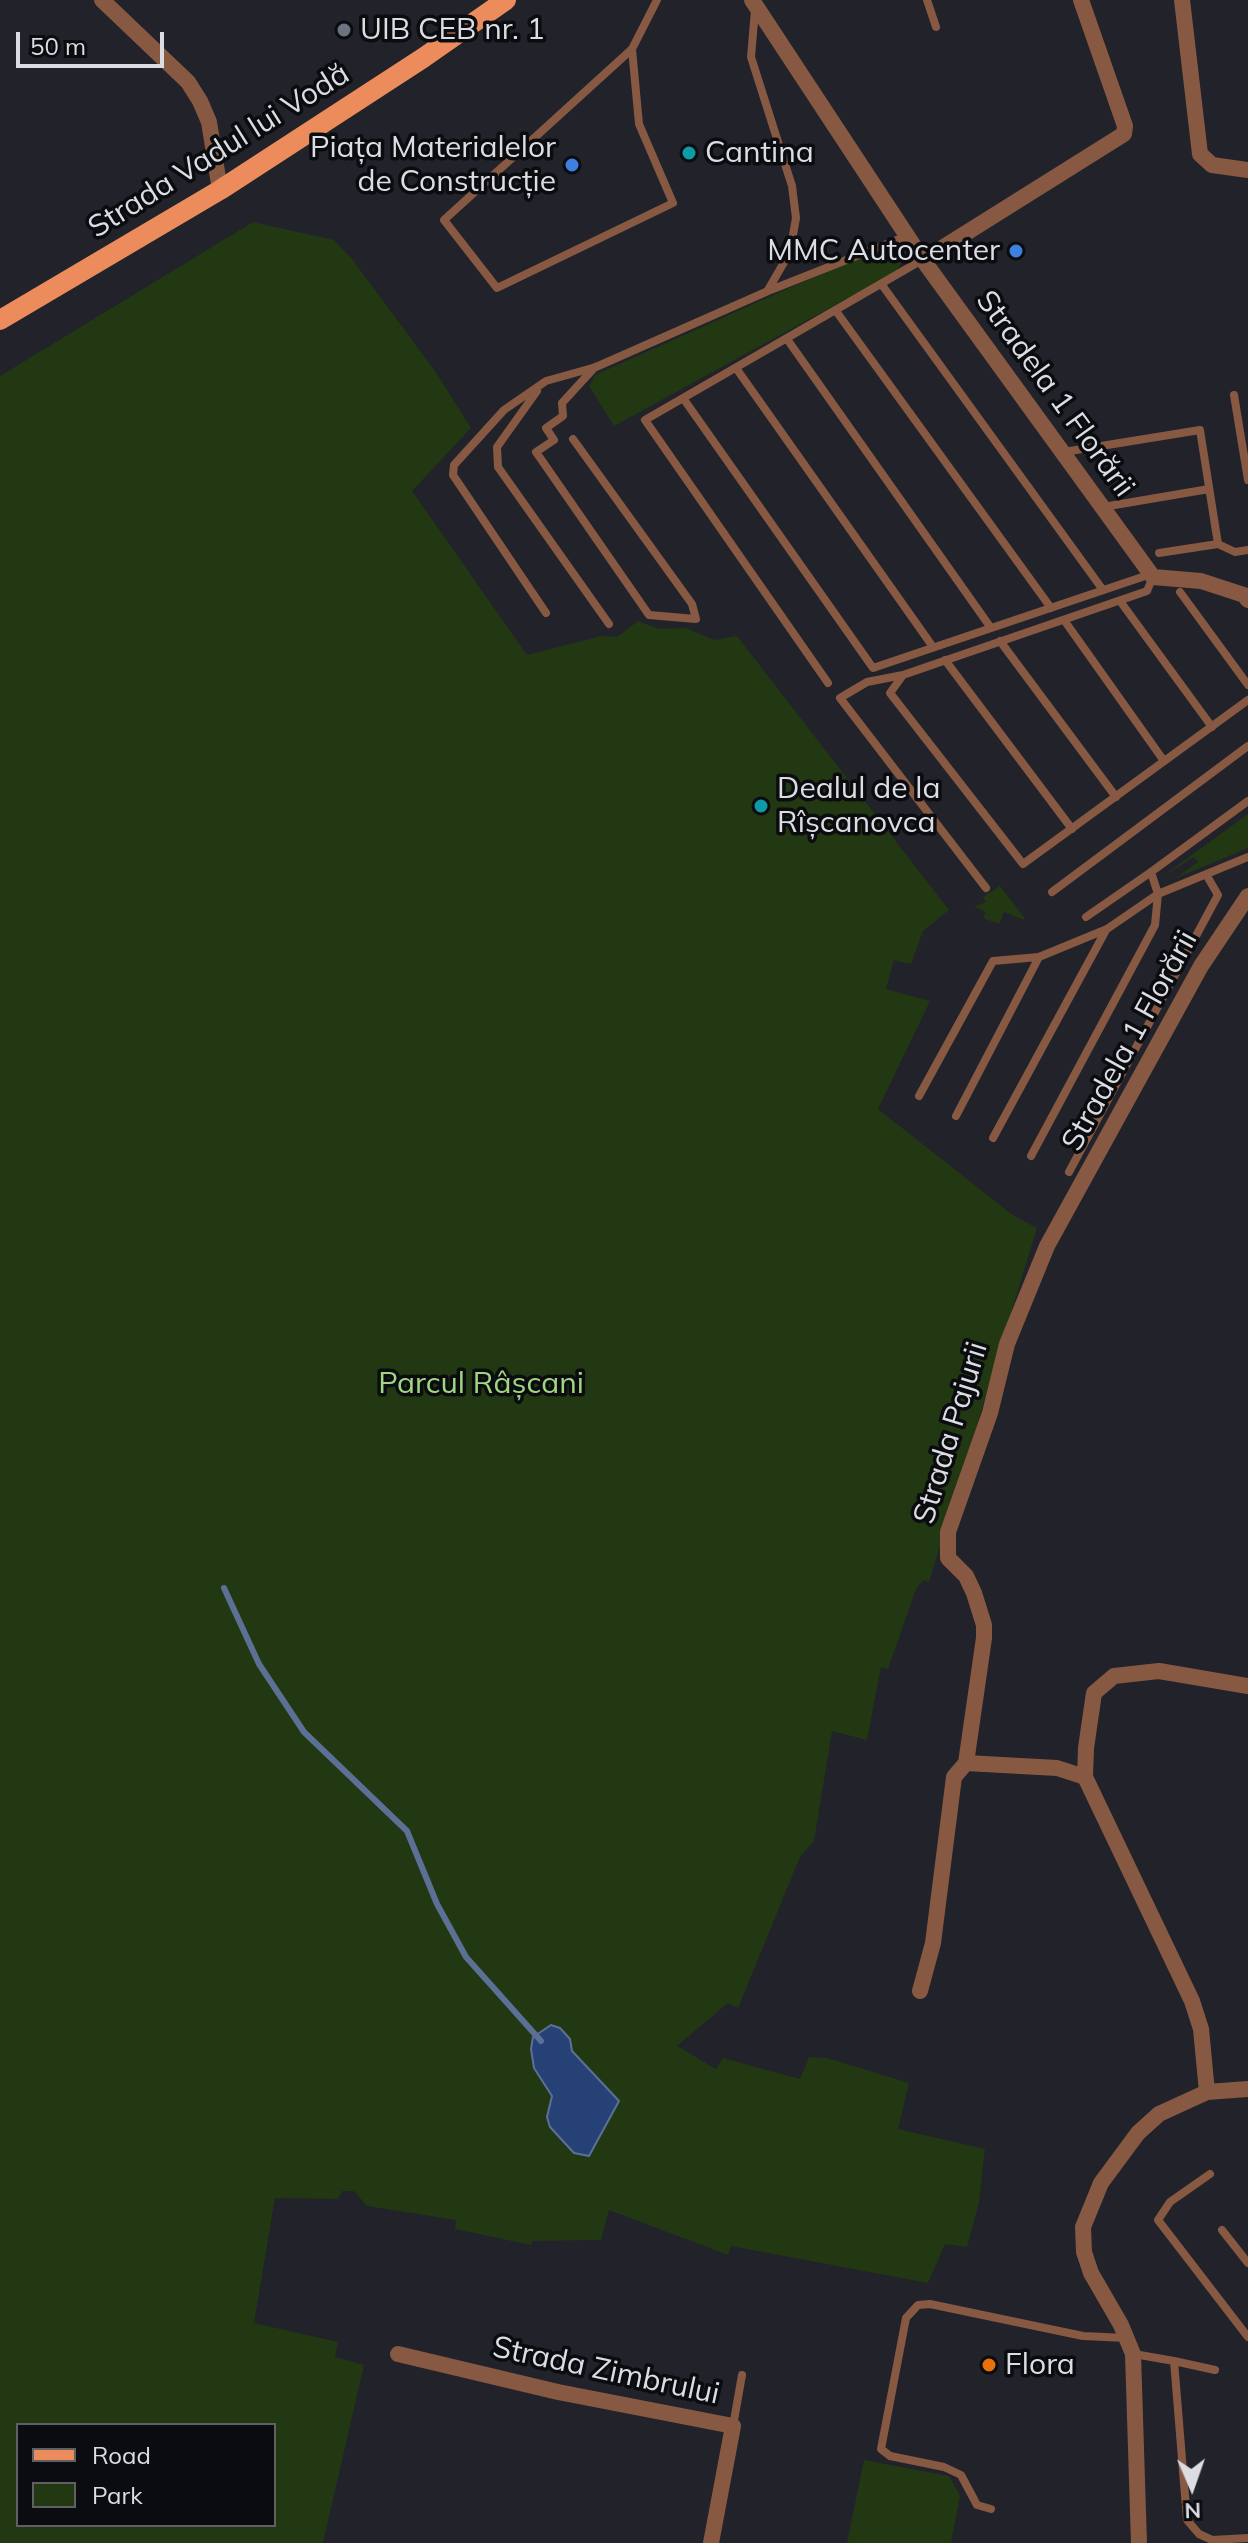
<!DOCTYPE html>
<meta charset="utf-8">
<style>
body{margin:0}
#map{position:relative;width:1248px;height:2543px;overflow:hidden;background:#21222a;font-family:Mulish,sans-serif}
canvas{display:block}
.legend{position:absolute;left:16px;top:2423px;width:260px;height:104px;box-sizing:border-box;background:#0b0c0f;border:2px solid #5f6063;margin:0;padding:10px 14px;list-style:none;font-size:24px;color:#dcdde2}
.legend li{display:flex;align-items:center;gap:16px;height:40px}
.legend b{width:40px;border:2px solid #5f6063}
.north{position:absolute;left:1152px;top:2447px;width:80px;height:80px;-webkit-text-stroke:6px #0b0c0f;paint-order:stroke;rotate:178deg;font-size:22px;font-weight:700;line-height:32px;text-align:center;color:#dcdde2}
.north::after{content:'';display:block;margin:auto;width:28px;height:36px;background:#dcdde2;clip-path:polygon(50% 0,100% 100%,50% 72%,0 100%)}
.scale{position:absolute;left:16px;top:32px;width:148px;height:36px;box-sizing:border-box;border:4px solid #dcdde2;border-top:0;padding-left:10px;font-size:24px;line-height:28px;white-space:nowrap;color:#dcdde2;-webkit-text-stroke:6px #0b0c0f;paint-order:stroke}
</style>
<div id="map">
<canvas width="1248" height="2543"></canvas>
<ul class="legend">
<li><b style="height:10px;background:#ec8c5c"></b>Road</li>
<li><b style="height:22px;background:#223813"></b>Park</li>
</ul>
<div class="north">N</div>
<div class="scale">50 m</div>
</div>
<script>
const ctx = document.querySelector('canvas').getContext('2d');
ctx.lineJoin = 'round';
function fill(path, color) { ctx.fillStyle = color; ctx.fill(path, 'evenodd'); }
const poly = rows => new Path2D(rows.map(r => 'M' + r).join(''));
function strokePath(path, color, width, dash) { ctx.strokeStyle = color; ctx.lineWidth = width; ctx.lineCap = dash ? 'butt' : 'round'; ctx.setLineDash(dash || []); ctx.stroke(path); }
function drawText(font, color, halo, rows, align = 'center') {
  ctx.font = font + ' Mulish,sans-serif'; ctx.lineWidth = 7; ctx.setLineDash([]); ctx.textBaseline = 'middle'; ctx.strokeStyle = halo; ctx.fillStyle = color; for (const [text, x, y, turn = 0] of rows) {
    ctx.save(); ctx.translate(x, y); ctx.rotate((+turn || 0) * Math.PI / 180); ctx.textAlign = isNaN(turn) ? turn : align; if (halo) ctx.strokeText(text, 0, 0); ctx.fillText(text, 0, 0); ctx.restore();
  }
}
const green = poly([
 [253,222,334,240,352,259,435,371,471,428,412,491,527,655,601,636,617,637,638,621,659,629,686,628,714,640,737,636,949,910,923,931,911,964,894,960,886,989,930,1001,878,1109,1014,1216,1037,1228,929,1582,923,1580,916,1589,888,1669,881,1667,867,1740,832,1731,814,1841,800,1857,738,2008,728,2003,677,2046,716,2069,723,2058,800,2079,809,2057,827,2058,909,2083,898,2129,985,2149,979,2202,967,2247,945,2244,928,2283,731,2246,728,2255,609,2210,601,2240,532,2241,531,2245,455,2229,456,2220,367,2206,354,2191,342,2191,338,2199,275,2198,254,2323,338,2342,335,2357,364,2365,323,2543,0,2543,0,376],
 [18,2425,274,2425,274,2525,18,2525],
 [897,249,904,257,897,271,614,426,589,386,595,375,760,301,864,255],
 [1248,814,1248,848,1174,879,1198,862,1194,857,1159,879],
 [1000,886,1024,917,1024,920,1004,912,999,924,983,918,986,912,974,907,986,902,983,897],
 [864,2460,949,2476,960,2496,951,2543,847,2543]
]);
const water = poly([
 [551,2025,560,2028,570,2039,572,2051,619,2101,589,2156,574,2153,550,2127,547,2117,552,2096,534,2068,531,2049,533,2037,551,2025]
]);
const stream = poly([
 [224,1588,259,1664,304,1732,407,1831,437,1904,466,1957,541,2041]
]);
const service = poly([
 [927,0,936,27],
 [755,10,751,57,792,186,796,218,790,252,768,290],
 [632,49,639,124,673,203,497,288,444,220,632,49,657,0],
 [882,285,1103,590],
 [836,311,1051,608],
 [787,339,991,628],
 [736,368,933,647],
 [537,391,497,447,498,467,609,624],
 [1234,395,1248,480],
 [683,398,873,668,1151,574],
 [573,439,692,604,696,619,649,615,536,452,554,440,546,428,563,416,562,403,595,367],
 [1064,452,1200,430,1218,544,1159,553],
 [1103,507,1209,489],
 [1218,544,1235,552,1248,550],
 [1180,592,1248,685],
 [1120,601,1212,727],
 [546,613,453,475,454,465,504,410,546,381,596,367,768,291,907,236],
 [1064,620,1164,761],
 [1000,641,1116,797],
 [945,660,1072,829],
 [903,675,1147,591,1153,577],
 [828,683,645,420,922,260],
 [986,888,840,698,867,682,903,675,890,693,1023,864,1248,700],
 [1052,892,1248,746],
 [1086,917,1151,872],
 [919,1096,993,961,1039,957,1107,929,1158,894,1248,857],
 [956,1116,1039,957],
 [993,1138,1106,930],
 [1031,1156,1155,925,1158,894,1151,872,1248,801],
 [1069,1172,1218,895,1207,876],
 [1210,2174,1170,2202,1158,2220,1248,2337],
 [1222,2230,1248,2263],
 [1134,2354,1174,2361,1187,2520,1199,2534,1212,2540,1248,2538],
 [1174,2361,1215,2370],
 [733,2426,742,2375],
 [991,2509,977,2505,961,2475,944,2467,890,2456,881,2449,906,2318,918,2305,930,2304,1083,2336,1126,2338]
]);
const minor = poly([
 [102,0,188,82,200,101,209,122,220,190],
 [752,0,923,260,1153,577,1201,581,1244,595,1248,600],
 [1182,0,1200,154,1212,165,1248,170],
 [923,260,1124,134,1125,126,1081,0],
 [966,1763,1057,1768,1085,1777],
 [920,1991,933,1943,954,1777,966,1763,984,1638,984,1625,974,1593,966,1576,948,1558,948,1532,990,1413,1007,1344,1047,1246,1201,966,1248,896],
 [1207,2092,1201,2029,1192,2001,1085,1777,1086,1748,1094,1693,1114,1676,1159,1671,1248,1686],
 [398,2354,558,2392,733,2426,711,2543],
 [1139,2543,1133,2354,1121,2325,1091,2273,1084,2252,1083,2227,1101,2183,1138,2133,1159,2114,1207,2092,1248,2089]
]);
const primary = poly([
 [0,320,220,190,423,58,506,0]
]);
const markers = [
 [344,30,8,"#6b7280"],
 [689,153,8,"#0f9aa8"],
 [572,165,8,"#3f7fe0"],
 [1016,251,8,"#3f7fe0"],
 [761,806,8,"#0f9aa8"],
 [989,2365,8,"#e8710a"]
];
const poiNames = [
 ["UIB CEB nr. 1",360,30],
 ["Piața Materialelor",556,148,"right"],
 ["de Construcție",556,182,"right"],
 ["Cantina",705,153],
 ["MMC Autocenter",1000,251,"right"],
 ["Dealul de la",777,789],
 ["Rîșcanovca",777,823],
 ["Flora",1005,2365]
];
const streetNames = [
 ["Strada Vadul lui Vodă",219,151,-32],
 ["Stradela 1 Florării",1055,394,54],
 ["Stradela 1 Florării",1130,1041,-61],
 ["Strada Pajurii",951,1433,-73],
 ["Strada Zimbrului",606,2371,12]
];
const parkNames = [
 ["Parcul Râșcani",481,1384]
];
fill(green, '#223813');
fill(water, '#254176');
strokePath(water, '#5c7096', 2);
strokePath(stream, '#5c7096', 6);
strokePath(service, '#875942', 8);
strokePath(minor, '#875942', 16);
strokePath(primary, '#ec8c5c', 20);
for (const [x, y, r, color] of markers) { const dot = new Path2D(); dot.arc(x, y, r, 0, 2 * Math.PI); ctx.fillStyle = color; ctx.fill(dot); strokePath(dot, '#0b0c0f', 3); }
drawText('30px', '#dcdde2', '#0b0c0f', poiNames, 'left');
drawText('30px', '#dcdde2', '#0b0c0f', streetNames);
drawText('30px', '#a1d681', '#0b0c0f', parkNames);
</script>
